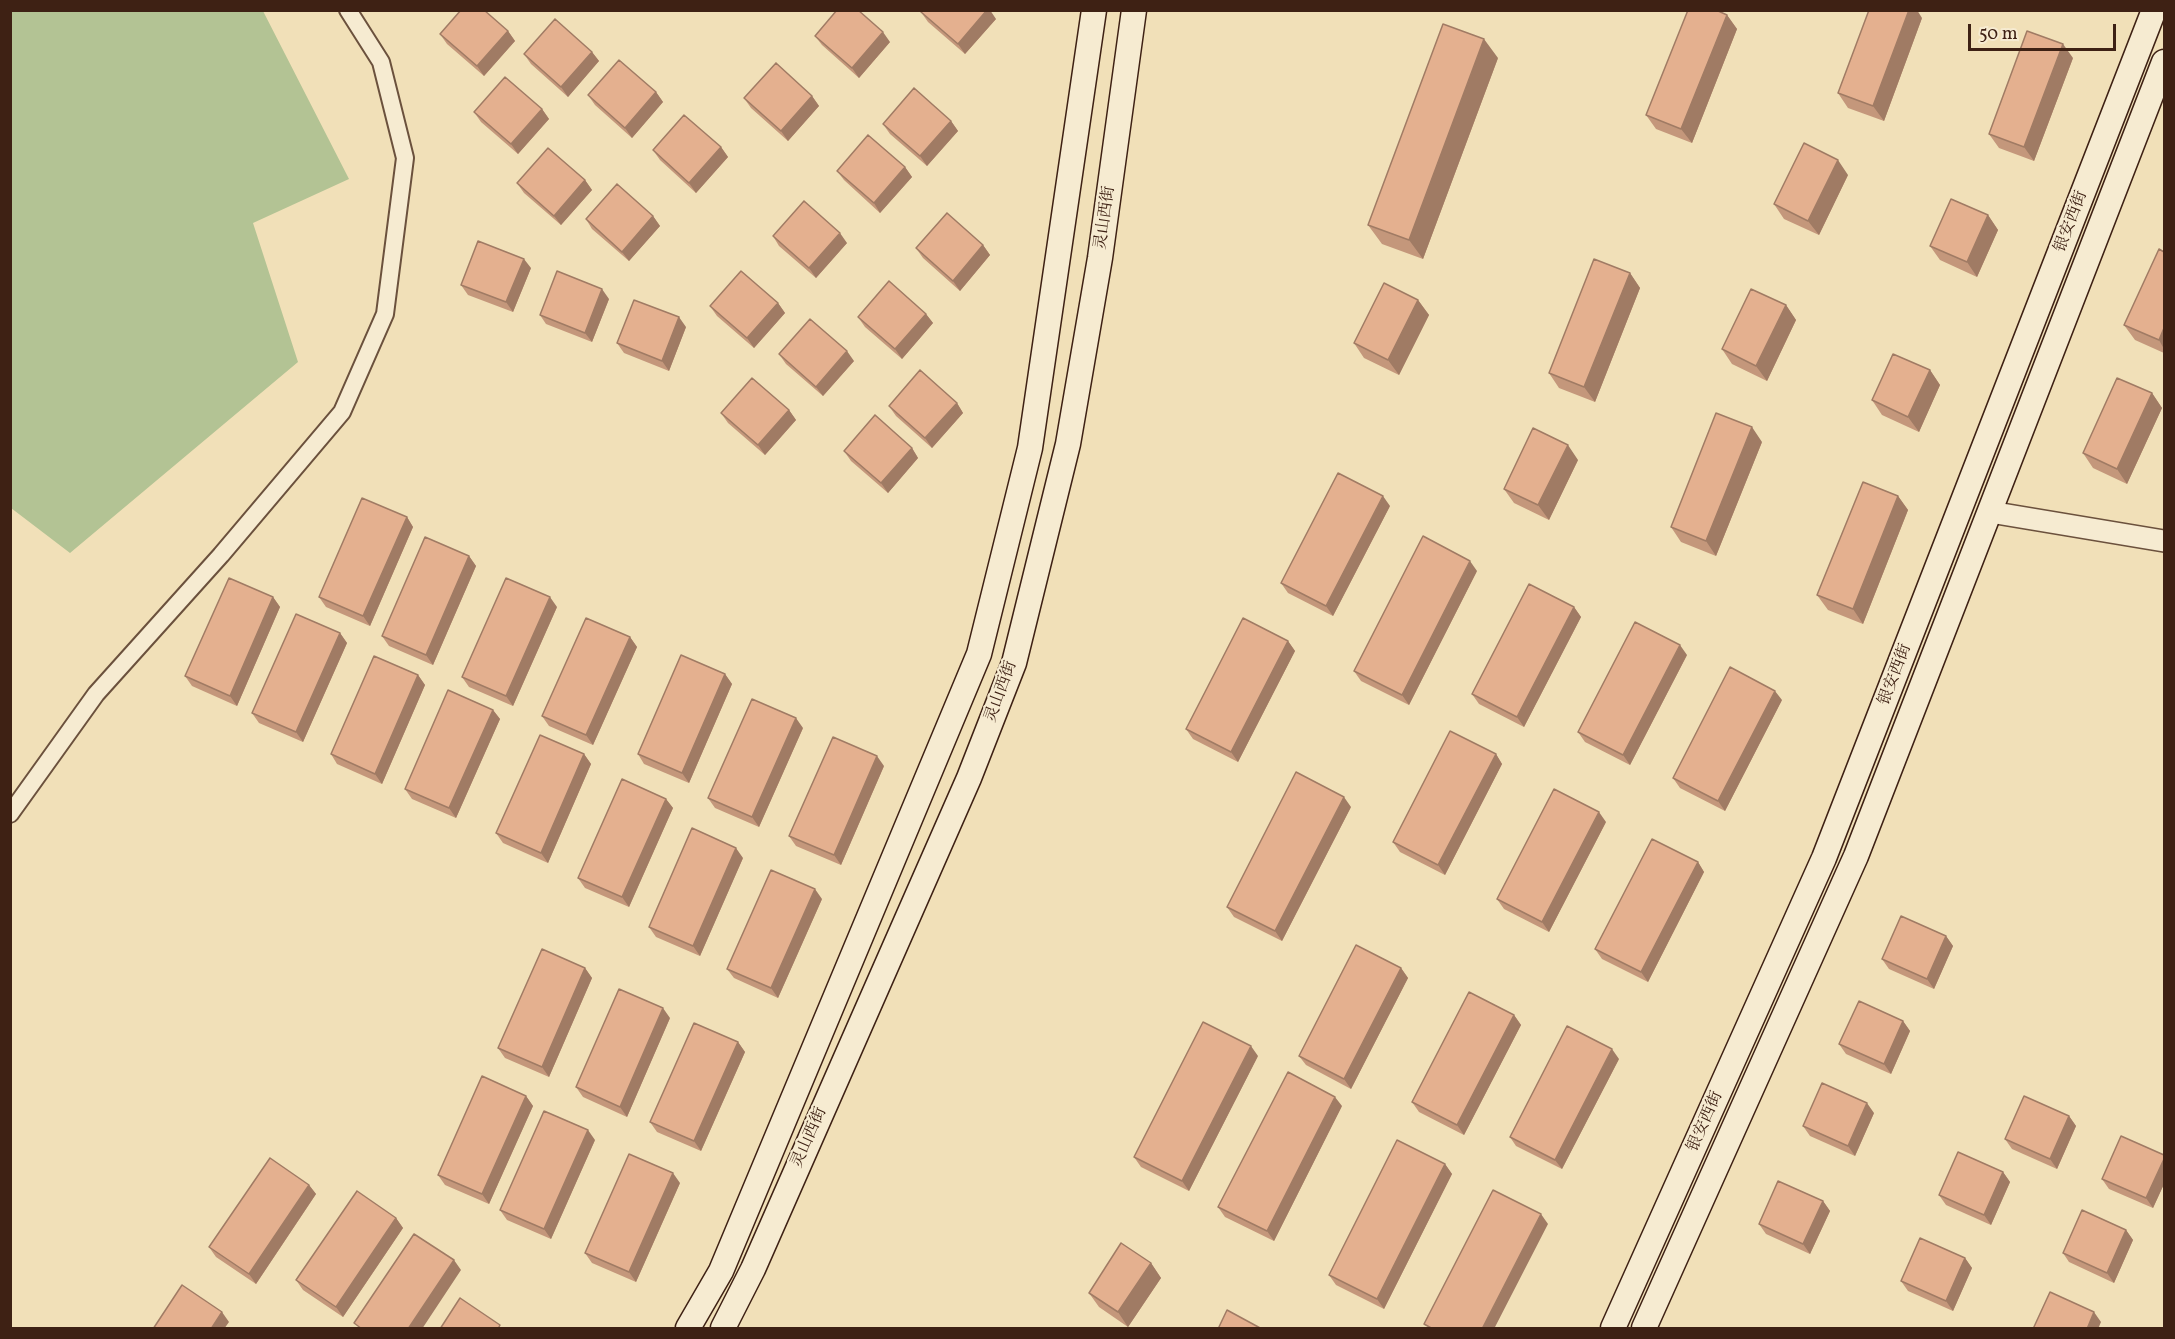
<!DOCTYPE html>
<meta charset="utf-8">
<style>
body{margin:0}
#map{position:relative;width:2175px;height:1339px;overflow:hidden;background:#f1e0b8;font-family:Vollkorn,serif}
canvas{display:block}
.frame{position:absolute;inset:0;border:12px solid #3e2114;pointer-events:none}
.scale{position:absolute;left:1968px;top:24px;width:148px;height:27px;box-sizing:border-box;border:3px solid #3e2114;border-top:0;padding-left:8px;font-size:18px;line-height:21px;white-space:nowrap;color:#3e2114;-webkit-text-stroke:4px #f6ebd1;paint-order:stroke}
</style>
<div id="map">
<canvas width="2175" height="1339"></canvas>
<div class="frame"></div>
<div class="scale">50 m</div>
</div>
<script>
const ctx = document.querySelector('canvas').getContext('2d');
ctx.lineJoin = 'round';
function fill(path, color) { ctx.fillStyle = color; ctx.fill(path, 'evenodd'); }
const poly = rows => new Path2D(rows.map(r => 'M' + r).join(''));
function strokePath(path, color, width, dash) { ctx.strokeStyle = color; ctx.lineWidth = width; ctx.lineCap = dash ? 'butt' : 'round'; ctx.setLineDash(dash || []); ctx.stroke(path); }
function drawText(font, color, halo, rows, align = 'center') {
  ctx.font = font + ' Vollkorn,"Noto Serif SC",serif'; ctx.lineWidth = 4.5; ctx.setLineDash([]); ctx.textBaseline = 'middle'; ctx.strokeStyle = halo; ctx.fillStyle = color; for (const [text, x, y, turn = 0] of rows) {
    ctx.save(); ctx.translate(x, y); ctx.rotate((+turn || 0) * Math.PI / 180); ctx.textAlign = isNaN(turn) ? turn : align; if (halo) ctx.strokeText(text, 0, 0); ctx.fillText(text, 0, 0); ctx.restore();
  }
}
const green = poly([
 [10,11,263,11,349,179,253,223,298,362,70,553,11,508]
]);
const minor = poly([
 [10,814,96,694,221,555,342,412,385,314,405,158,381,62,348,10]
]);
const tertiary = poly([
 [1990,512,2164,541]
]);
const secondary = poly([
 [688,1328,721,1271,979,654,1030,448,1094,10],
 [723,1328,753,1269,969,778,1014,663,1068,444,1100,258,1134,10],
 [1613,1328,1824,858,2154,10],
 [1644,1328,1856,856,2164,62]
]);
const wall = poly([
 [921,12,996,19,965,54,928,22],
 [1727,15,1737,29,1692,143,1656,129,1646,115],
 [1922,18,1884,121,1848,108,1838,93],
 [508,31,515,41,484,76,447,44,440,34],
 [815,36,890,42,859,78,822,45],
 [592,52,599,61,568,97,531,64,524,54],
 [1498,58,1423,259,1382,244,1368,225],
 [2073,58,2034,161,1999,148,1989,134],
 [656,92,663,102,632,138,595,105,588,95],
 [812,96,819,106,788,141,751,108,744,98],
 [542,109,549,119,518,154,481,122,474,112],
 [951,121,958,131,927,166,890,134,883,124],
 [721,147,728,157,696,193,660,160,653,150],
 [905,167,912,177,880,213,844,180,837,171],
 [1848,175,1819,235,1784,219,1774,204],
 [585,180,592,190,561,225,524,193,517,183],
 [1988,215,1998,230,1977,277,1940,260,1930,246],
 [653,216,660,226,629,261,592,229,586,219],
 [773,236,847,243,816,278,779,246],
 [983,245,990,255,960,291,923,258,916,248],
 [2164,252,2164,353,2135,340,2124,325],
 [531,268,513,312,468,295,461,285],
 [1630,273,1640,288,1595,402,1559,388,1549,373],
 [609,299,592,342,546,324,540,315],
 [1418,300,1429,315,1399,375,1364,358,1354,343],
 [778,303,785,313,754,348,717,316,710,306],
 [1786,305,1796,320,1767,381,1732,364,1722,349],
 [926,314,933,323,902,359,865,327,858,317],
 [686,327,669,371,624,353,617,343],
 [779,354,854,361,823,396,786,364],
 [1930,370,1940,385,1919,432,1882,415,1872,400],
 [2152,393,2162,408,2127,484,2093,468,2083,453],
 [957,403,963,413,932,448,896,416,889,406],
 [789,410,796,420,765,455,728,423,721,413],
 [1762,442,1716,556,1681,542,1671,527],
 [912,448,918,458,888,493,851,461,844,451],
 [1578,460,1549,520,1514,503,1504,489],
 [1898,496,1908,510,1863,624,1828,610,1817,595],
 [1390,506,1333,616,1288,593,1281,583],
 [407,517,413,527,370,626,326,607,319,597],
 [469,556,476,566,433,665,389,646,382,636],
 [1477,571,1409,705,1361,681,1354,671],
 [273,597,280,607,237,706,192,686,185,676],
 [557,607,513,706,469,687,462,677],
 [1574,607,1581,617,1524,727,1479,704,1472,694],
 [340,633,347,643,303,742,259,723,252,713],
 [630,637,637,647,593,745,549,726,542,716],
 [1288,641,1295,651,1238,762,1193,739,1186,729],
 [1687,655,1630,765,1585,742,1578,732],
 [725,674,732,684,689,783,644,764,638,754],
 [418,675,425,685,382,784,337,764,331,754],
 [1782,700,1725,811,1680,788,1673,778],
 [493,710,500,719,456,818,412,799,405,789],
 [803,728,759,827,715,808,708,798],
 [584,754,591,764,548,863,503,843,496,833],
 [1496,754,1502,764,1445,875,1400,852,1393,842],
 [884,766,841,865,796,846,789,836],
 [666,799,673,808,629,907,585,888,578,878],
 [1351,807,1282,941,1234,917,1227,907],
 [1606,822,1549,932,1504,909,1497,899],
 [743,858,700,956,656,937,649,927],
 [1698,862,1704,872,1648,982,1602,959,1595,949],
 [822,899,778,998,734,978,727,969],
 [1946,936,1953,946,1934,989,1889,969,1882,959],
 [585,968,592,978,549,1077,505,1058,498,1048],
 [1401,968,1408,978,1351,1089,1306,1065,1299,1056],
 [1514,1015,1521,1025,1464,1135,1419,1112,1412,1102],
 [670,1018,627,1117,583,1097,576,1087],
 [1903,1021,1910,1031,1891,1074,1846,1054,1839,1044],
 [738,1042,745,1052,701,1151,657,1132,650,1122],
 [1258,1056,1189,1191,1141,1167,1134,1157],
 [1619,1059,1562,1169,1516,1146,1510,1137],
 [526,1096,533,1106,489,1204,445,1185,438,1175],
 [1342,1106,1274,1241,1225,1217,1218,1207],
 [1874,1113,1855,1156,1810,1136,1803,1126],
 [2069,1116,2076,1126,2057,1169,2012,1149,2005,1139],
 [595,1140,551,1239,507,1220,500,1210],
 [2164,1155,2164,1184,2153,1208,2109,1189,2102,1179],
 [1445,1164,1452,1174,1384,1309,1336,1285,1329,1275],
 [2003,1172,2010,1182,1991,1225,1946,1205,1939,1195],
 [680,1183,636,1282,592,1263,585,1253],
 [309,1185,316,1194,256,1284,216,1257,209,1247],
 [1823,1201,1830,1211,1810,1254,1766,1234,1759,1224],
 [396,1218,403,1228,343,1317,303,1290,296,1280],
 [2126,1230,2133,1240,2114,1283,2069,1262,2063,1253],
 [1965,1258,1972,1268,1953,1311,1908,1291,1901,1281],
 [1151,1263,1161,1278,1128,1327,1099,1307,1089,1293]
]);
const shadedWall = poly([
 [987,10,990,10,996,19,965,54,958,44],
 [1909,10,1917,10,1922,18,1884,121,1873,106],
 [1727,15,1737,29,1692,143,1681,129],
 [508,31,515,41,484,76,477,66],
 [883,32,890,42,859,78,852,68],
 [1484,39,1498,58,1423,259,1409,240],
 [2063,44,2073,58,2034,161,2024,147],
 [592,52,599,61,568,97,561,87],
 [656,92,663,102,632,138,625,128],
 [812,96,819,106,788,141,781,131],
 [542,109,549,119,518,154,511,144],
 [951,121,958,131,927,166,920,156],
 [721,147,728,157,696,193,689,183],
 [1838,160,1848,175,1819,235,1808,221],
 [905,167,912,177,880,213,874,203],
 [585,180,592,190,561,225,554,216],
 [1988,215,1998,230,1977,277,1967,262],
 [653,216,660,226,629,261,622,252],
 [840,233,847,243,816,278,809,268],
 [983,245,990,255,960,291,953,281],
 [524,259,531,268,513,312,506,302],
 [1630,273,1640,288,1595,402,1584,387],
 [602,289,609,299,592,342,585,333],
 [1418,300,1429,315,1399,375,1388,360],
 [778,303,785,313,754,348,747,338],
 [1786,305,1796,320,1767,381,1756,366],
 [926,314,933,323,902,359,895,349],
 [679,317,686,327,669,371,662,361],
 [2164,328,2164,349,2159,340],
 [847,351,854,361,823,396,816,387],
 [1930,370,1940,385,1919,432,1908,417],
 [2152,393,2162,408,2127,484,2117,469],
 [957,403,963,413,932,448,925,438],
 [789,410,796,420,765,455,758,445],
 [1752,427,1762,442,1716,556,1706,541],
 [1568,445,1578,460,1549,520,1538,505],
 [912,448,918,458,888,493,881,483],
 [1383,496,1390,506,1333,616,1326,606],
 [1898,496,1908,510,1863,624,1853,609],
 [407,517,413,527,370,626,363,616],
 [469,556,476,566,433,665,426,655],
 [1470,561,1477,571,1409,705,1402,695],
 [273,597,280,607,237,706,230,696],
 [550,597,557,607,513,706,506,696],
 [1574,607,1581,617,1524,727,1517,717],
 [340,633,347,643,303,742,296,732],
 [630,637,637,647,593,745,586,735],
 [1288,641,1295,651,1238,762,1231,752],
 [1680,645,1687,655,1630,765,1623,755],
 [725,674,732,684,689,783,682,773],
 [418,675,425,685,382,784,375,774],
 [1775,691,1782,700,1725,811,1718,801],
 [493,710,500,719,456,818,449,808],
 [796,718,803,728,759,827,752,817],
 [584,754,591,764,548,863,541,853],
 [1496,754,1502,764,1445,875,1438,865],
 [877,756,884,766,841,865,834,855],
 [1344,797,1351,807,1282,941,1275,931],
 [666,799,673,808,629,907,622,897],
 [1599,812,1606,822,1549,932,1542,922],
 [736,848,743,858,700,956,693,946],
 [1698,862,1704,872,1648,982,1641,972],
 [815,889,822,899,778,998,771,988],
 [1946,936,1953,946,1934,989,1927,979],
 [585,968,592,978,549,1077,542,1067],
 [1401,968,1408,978,1351,1089,1344,1079],
 [663,1008,670,1018,627,1117,620,1107],
 [1514,1015,1521,1025,1464,1135,1457,1125],
 [1903,1021,1910,1031,1891,1074,1884,1064],
 [738,1042,745,1052,701,1151,694,1141],
 [1251,1046,1258,1056,1189,1191,1182,1181],
 [1612,1049,1619,1059,1562,1169,1555,1160],
 [526,1096,533,1106,489,1204,482,1194],
 [1335,1097,1342,1106,1274,1241,1267,1231],
 [1867,1103,1874,1113,1855,1156,1848,1146],
 [2069,1116,2076,1126,2057,1169,2050,1159],
 [588,1130,595,1140,551,1239,544,1229],
 [2164,1159,2164,1184,2153,1208,2146,1198],
 [1445,1164,1452,1174,1384,1309,1377,1299],
 [2003,1172,2010,1182,1991,1225,1984,1215],
 [673,1173,680,1183,636,1282,629,1272],
 [309,1185,316,1194,256,1284,249,1274],
 [1823,1201,1830,1211,1810,1254,1803,1244],
 [1541,1214,1548,1224,1494,1329,1482,1329],
 [396,1218,403,1228,343,1317,336,1307],
 [2126,1230,2133,1240,2114,1283,2107,1273],
 [1965,1258,1972,1268,1953,1311,1946,1301],
 [454,1260,461,1270,422,1329,408,1329],
 [1151,1263,1161,1278,1128,1327,1118,1312],
 [222,1312,229,1322,224,1329,211,1329],
 [2094,1312,2101,1322,2098,1329,2087,1329]
]);
const building = poly([
 [461,10,484,10,508,31,477,66,440,34,461,10],
 [837,10,858,10,883,32,852,68,815,36,837,10],
 [922,10,987,10,958,44,921,12,922,10],
 [1688,10,1716,10,1727,15,1681,129,1646,115,1688,10],
 [1869,10,1909,10,1873,106,1838,93,1869,10],
 [555,19,592,52,561,87,524,54,555,19],
 [1443,24,1484,39,1409,240,1368,225,1443,24],
 [2027,31,2063,44,2024,147,1989,134,2027,31],
 [619,60,656,92,625,128,588,95,619,60],
 [776,63,812,96,781,131,744,98,776,63],
 [505,77,542,109,511,144,474,112,505,77],
 [914,88,951,121,920,156,883,124,914,88],
 [684,115,721,147,689,183,653,150,684,115],
 [868,135,905,167,874,203,837,171,868,135],
 [1804,143,1838,160,1808,221,1774,204,1804,143],
 [548,148,585,180,554,216,517,183,548,148],
 [617,184,653,216,622,252,586,219,617,184],
 [1951,199,1988,215,1967,262,1930,246,1951,199],
 [804,201,840,233,809,268,773,236,804,201],
 [947,213,983,245,953,281,916,248,947,213],
 [478,241,524,259,506,302,461,285,478,241],
 [2159,249,2164,252,2164,328,2159,340,2124,325,2159,249],
 [1594,259,1630,273,1584,387,1549,373,1594,259],
 [557,271,602,289,585,333,540,315,557,271],
 [741,271,778,303,747,338,710,306,741,271],
 [889,281,926,314,895,349,858,317,889,281],
 [1384,283,1418,300,1388,360,1354,343,1384,283],
 [1751,289,1786,305,1756,366,1722,349,1751,289],
 [634,300,679,317,662,361,617,343,634,300],
 [810,319,847,351,816,387,779,354,810,319],
 [1893,354,1930,370,1908,417,1872,400,1893,354],
 [920,370,957,403,925,438,889,406,920,370],
 [752,378,789,410,758,445,721,413,752,378],
 [2117,378,2152,393,2117,469,2083,453,2117,378],
 [1716,413,1752,427,1706,541,1671,527,1716,413],
 [875,415,912,448,881,483,844,451,875,415],
 [1533,428,1568,445,1538,505,1504,489,1533,428],
 [1338,473,1383,496,1326,606,1281,583,1338,473],
 [1863,482,1898,496,1853,609,1817,595,1863,482],
 [362,498,407,517,363,616,319,597,362,498],
 [1423,536,1470,561,1402,695,1354,671,1423,536],
 [425,537,469,556,426,655,382,636,425,537],
 [229,578,273,597,230,696,185,676,229,578],
 [506,578,550,597,506,696,462,677,506,578],
 [1529,584,1574,607,1517,717,1472,694,1529,584],
 [296,614,340,633,296,732,252,713,296,614],
 [586,618,630,637,586,735,542,716,586,618],
 [1243,618,1288,641,1231,752,1186,729,1243,618],
 [1635,622,1680,645,1623,755,1578,732,1635,622],
 [681,655,725,674,682,773,638,754,681,655],
 [374,656,418,675,375,774,331,754,374,656],
 [1730,667,1775,691,1718,801,1673,778,1730,667],
 [448,690,493,710,449,808,405,789,448,690],
 [752,699,796,718,752,817,708,798,752,699],
 [1450,731,1496,754,1438,865,1393,842,1450,731],
 [540,735,584,754,541,853,496,833,540,735],
 [833,737,877,756,834,855,789,836,833,737],
 [1296,772,1344,797,1275,931,1227,907,1296,772],
 [622,779,666,799,622,897,578,878,622,779],
 [1554,789,1599,812,1542,922,1497,899,1554,789],
 [692,828,736,848,693,946,649,927,692,828],
 [1652,839,1698,862,1641,972,1595,949,1652,839],
 [771,870,815,889,771,988,727,969,771,870],
 [1901,916,1946,936,1927,979,1882,959,1901,916],
 [1356,945,1401,968,1344,1079,1299,1056,1356,945],
 [542,949,585,968,542,1067,498,1048,542,949],
 [619,989,663,1008,620,1107,576,1087,619,989],
 [1469,992,1514,1015,1457,1125,1412,1102,1469,992],
 [1859,1001,1903,1021,1884,1064,1839,1044,1859,1001],
 [1203,1022,1251,1046,1182,1181,1134,1157,1203,1022],
 [694,1023,738,1042,694,1141,650,1122,694,1023],
 [1567,1026,1612,1049,1555,1160,1510,1137,1567,1026],
 [1288,1072,1335,1097,1267,1231,1218,1207,1288,1072],
 [482,1076,526,1096,482,1194,438,1175,482,1076],
 [1822,1083,1867,1103,1848,1146,1803,1126,1822,1083],
 [2024,1096,2069,1116,2050,1159,2005,1139,2024,1096],
 [544,1111,588,1130,544,1229,500,1210,544,1111],
 [2121,1136,2164,1155,2164,1159,2146,1198,2102,1179,2121,1136],
 [1397,1140,1445,1164,1377,1299,1329,1275,1397,1140],
 [1958,1152,2003,1172,1984,1215,1939,1195,1958,1152],
 [629,1154,673,1173,629,1272,585,1253,629,1154],
 [270,1158,309,1185,249,1274,209,1247,270,1158],
 [1778,1181,1823,1201,1803,1244,1759,1224,1778,1181],
 [1493,1190,1541,1214,1482,1329,1433,1329,1424,1324,1493,1190],
 [357,1191,396,1218,336,1307,296,1280,357,1191],
 [2082,1210,2126,1230,2107,1273,2063,1253,2082,1210],
 [414,1234,454,1260,408,1329,362,1329,354,1323,414,1234],
 [1920,1238,1965,1258,1946,1301,1901,1281,1920,1238],
 [1121,1243,1151,1263,1118,1312,1089,1293,1121,1243],
 [182,1285,222,1312,211,1329,153,1329,182,1285],
 [2050,1292,2094,1312,2087,1329,2033,1329,2050,1292],
 [460,1298,500,1325,498,1329,440,1329,460,1298],
 [1227,1310,1262,1329,1218,1329,1227,1310]
]);
const streetNames = [
 ["灵山西街",1106,218,-82],
 ["银安西街",2072,222,-69],
 ["银安西街",1896,675,-69],
 ["灵山西街",1002,692,-70],
 ["银安西街",1706,1122,-66],
 ["灵山西街",810,1138,-66]
];
fill(green, '#b3c394');
strokePath(minor, '#6b513d', 20);
strokePath(tertiary, '#6b513d', 24);
strokePath(secondary, '#3e2114', 27);
strokePath(minor, '#f6ebd1', 16);
strokePath(tertiary, '#f6ebd1', 21);
strokePath(secondary, '#f6ebd1', 24);
fill(wall, '#c4977b');
fill(shadedWall, '#a07b64');
fill(building, '#e4b08f');
strokePath(building, '#a07b64', 1.5);
drawText('16px', '#3e2114', '#f6ebd1', streetNames);
</script>
